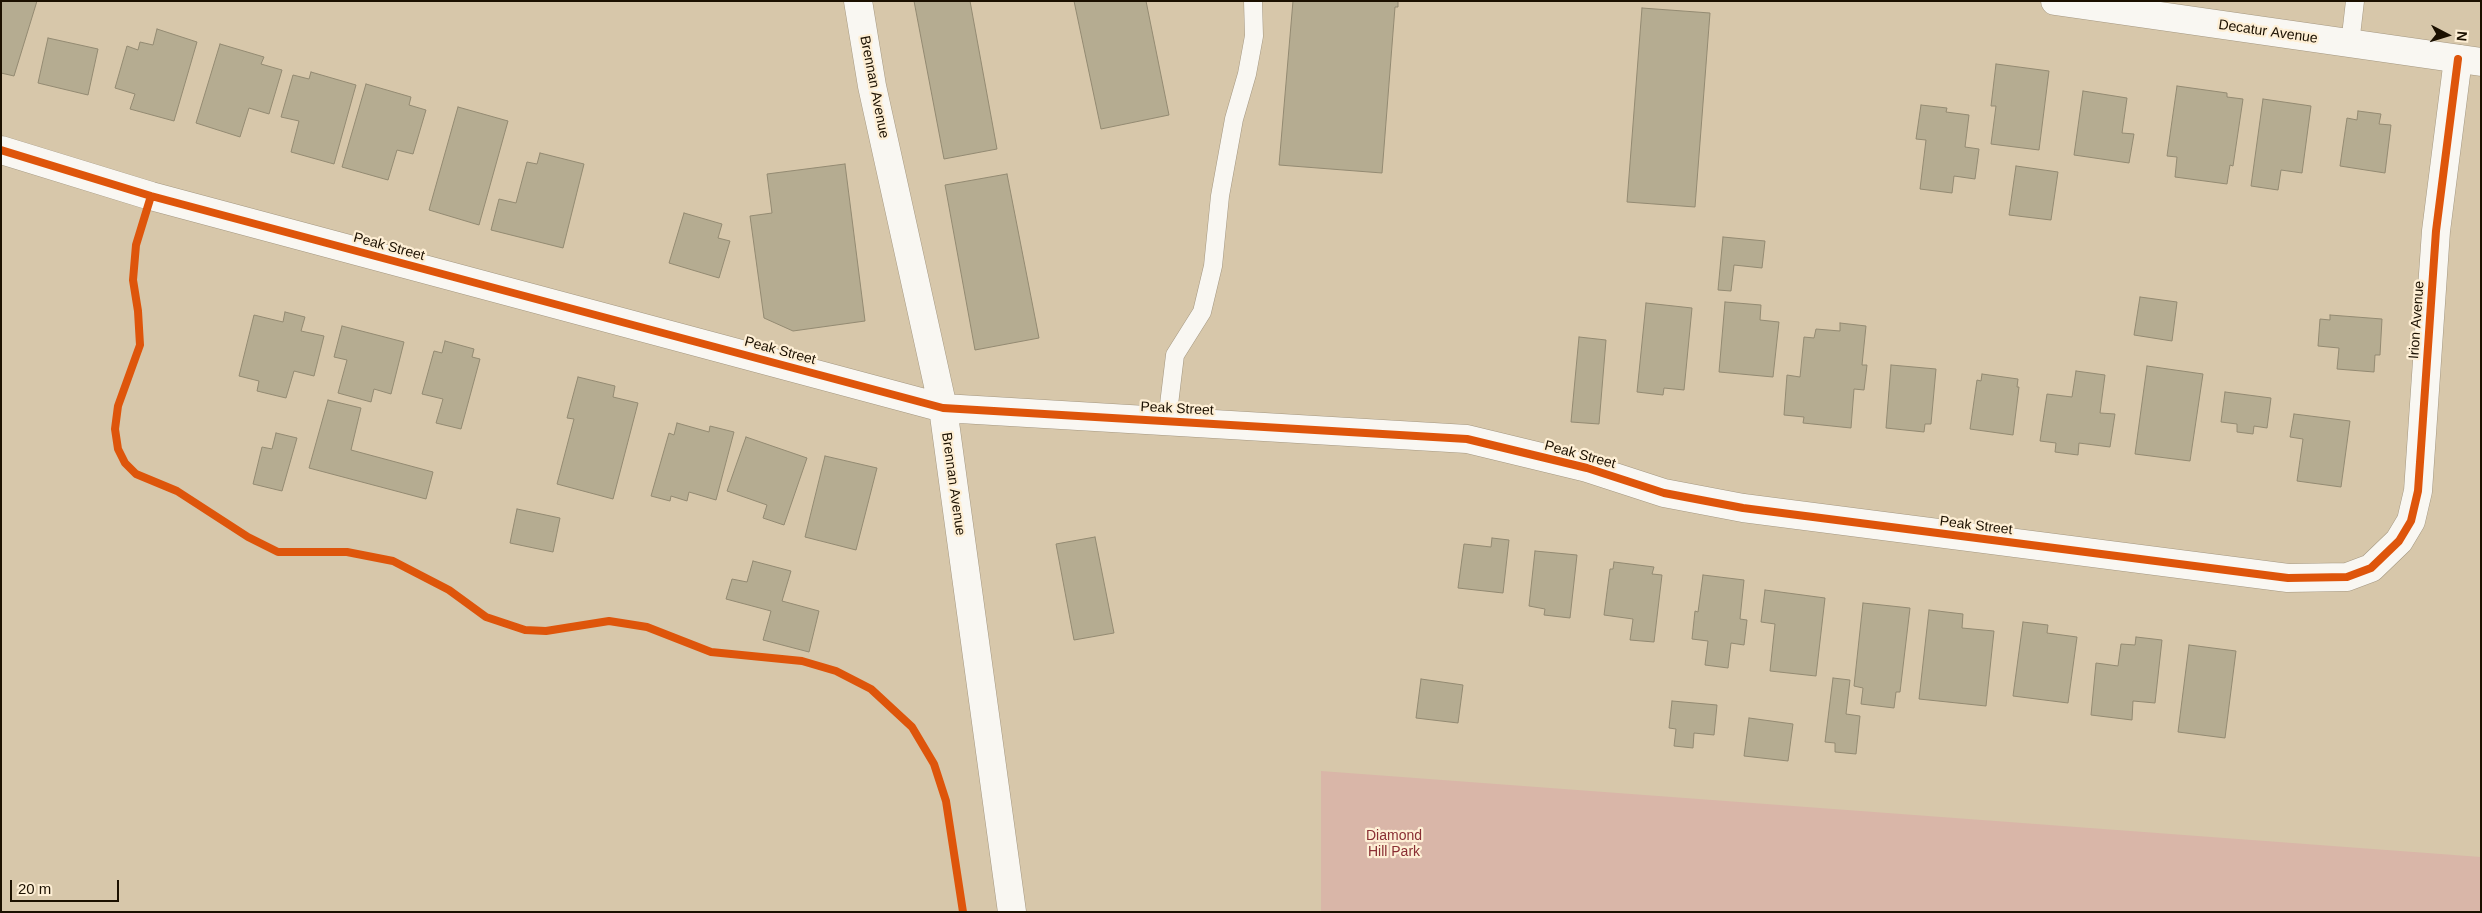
<!DOCTYPE html>
<style>
body{margin:0}
#map{position:relative;width:2482px;height:913px;overflow:hidden;background:#d7c7aa;font-family:Arial,sans-serif}
canvas{display:block}
.frame{position:absolute;inset:0;border:2px solid #1b1000;pointer-events:none}
.north{position:absolute;left:2422px;top:10px;width:50px;height:50px;-webkit-text-stroke:4px #feefd5;paint-order:stroke;rotate:95deg;font-size:14px;font-weight:700;line-height:20px;text-align:center;color:#1b1000}
.north::after{content:'';display:block;margin:auto;width:18px;height:22px;background:#1b1000;clip-path:polygon(50% 0,100% 100%,50% 72%,0 100%)}
.scale{position:absolute;left:10px;top:880px;width:109px;height:22px;box-sizing:border-box;border:2px solid #1b1000;border-top:0;padding-left:6px;font-size:15px;line-height:18px;white-space:nowrap;color:#1b1000;-webkit-text-stroke:4px #feefd5;paint-order:stroke}
</style>
<div id="map">
<canvas width="2482" height="913"></canvas>
<div class="frame"></div>
<div class="north">N</div>
<div class="scale">20 m</div>
</div>
<script>
const ctx = document.querySelector('canvas').getContext('2d');
ctx.lineJoin = 'round';
function fill(path, color) { ctx.fillStyle = color; ctx.fill(path, 'evenodd'); }
const poly = rows => new Path2D(rows.map(r => 'M' + r).join(''));
function strokePath(path, color, width, dash) { ctx.strokeStyle = color; ctx.lineWidth = width; ctx.lineCap = dash ? 'butt' : 'round'; ctx.setLineDash(dash || []); ctx.stroke(path); }
function drawText(font, color, halo, rows, align = 'center') {
  ctx.font = font + ' Arial,sans-serif'; ctx.lineWidth = 4.5; ctx.setLineDash([]); ctx.textBaseline = 'middle'; ctx.strokeStyle = halo; ctx.fillStyle = color; for (const [text, x, y, turn = 0] of rows) {
    ctx.save(); ctx.translate(x, y); ctx.rotate((+turn || 0) * Math.PI / 180); ctx.textAlign = isNaN(turn) ? turn : align; if (halo) ctx.strokeText(text, 0, 0); ctx.fillText(text, 0, 0); ctx.restore();
  }
}
const green = poly([
 [1321,771,2481,857,2481,912,1321,912]
]);
const building = poly([
 [1,1,37,1,14,76,1,73,1,1],
 [914,1,970,1,997,149,944,159,914,1],
 [1074,1,1146,1,1169,115,1101,129,1074,1],
 [1293,1,1398,1,1398,7,1395,7,1382,173,1279,165,1293,1],
 [1642,8,1710,13,1695,207,1627,202,1642,8],
 [157,29,197,42,174,121,130,109,135,94,115,88,127,46,138,50,140,42,153,45,157,29],
 [48,38,98,49,88,95,38,83,48,38],
 [220,44,264,57,261,64,282,70,269,114,249,108,240,137,196,123,220,44],
 [1996,64,2049,71,2039,150,1991,144,1996,106,1991,106,1996,64],
 [311,72,356,85,334,164,291,152,299,121,281,117,293,75,309,79,311,72],
 [366,84,411,97,409,105,426,110,413,154,397,150,388,180,342,167,366,84],
 [2177,86,2227,93,2227,97,2243,99,2233,166,2230,165,2227,184,2175,177,2177,157,2167,156,2177,86],
 [2083,91,2127,98,2122,133,2134,134,2129,163,2074,155,2083,91],
 [2263,99,2311,106,2302,173,2281,170,2278,190,2251,186,2263,99],
 [1921,105,1947,108,1946,112,1969,115,1965,147,1979,149,1975,179,1954,176,1952,193,1920,189,1926,140,1916,139,1921,105],
 [458,107,508,121,479,225,429,210,458,107],
 [2358,111,2381,114,2379,124,2391,125,2385,173,2340,166,2347,118,2357,120,2358,111],
 [540,153,584,164,563,248,491,230,499,199,516,203,527,162,537,164,540,153],
 [845,164,865,321,793,331,764,318,750,216,772,213,767,174,845,164],
 [2016,166,2058,172,2051,220,2009,215,2016,166],
 [1007,174,1039,338,975,350,945,185,1007,174],
 [684,213,722,224,718,238,730,241,719,278,669,263,684,213],
 [1723,237,1765,241,1762,268,1734,265,1731,291,1718,290,1723,237],
 [2140,297,2177,302,2172,341,2134,335,2140,297],
 [1725,302,1761,305,1760,320,1779,322,1773,377,1719,372,1725,302],
 [1646,303,1692,308,1684,390,1664,388,1663,395,1637,392,1646,303],
 [285,312,305,317,301,331,324,336,314,376,294,371,286,398,257,391,259,381,239,376,254,315,283,322,285,312],
 [2330,315,2382,319,2380,355,2375,355,2374,372,2337,369,2339,348,2318,346,2320,319,2330,320,2330,315],
 [1840,323,1866,326,1862,365,1867,365,1864,390,1854,389,1851,428,1803,423,1804,417,1784,415,1787,375,1800,377,1804,337,1814,338,1816,329,1840,331,1840,323],
 [342,326,404,342,391,394,374,389,371,402,338,393,347,360,334,357,342,326],
 [1579,337,1606,340,1599,424,1571,422,1579,337],
 [445,341,474,349,472,357,480,359,461,429,436,423,443,399,422,394,434,351,442,353,445,341],
 [1891,365,1936,369,1931,424,1925,424,1924,432,1886,428,1891,365],
 [2147,366,2203,374,2190,461,2135,454,2147,366],
 [2076,371,2105,375,2100,413,2115,414,2110,447,2079,443,2078,455,2055,452,2056,443,2040,441,2047,394,2072,397,2076,371],
 [1982,374,2018,379,2017,387,2019,387,2013,435,1970,429,1977,380,1981,381,1982,374],
 [578,377,615,386,613,397,638,403,613,499,557,484,574,419,567,418,578,377],
 [2225,392,2271,398,2267,428,2254,426,2253,434,2237,432,2237,424,2221,422,2225,392],
 [328,400,361,408,351,450,433,472,426,499,309,468,328,400],
 [2294,414,2350,421,2341,487,2297,481,2303,439,2290,437,2294,414],
 [677,423,709,432,710,426,734,432,716,500,689,492,687,501,671,496,670,501,651,496,669,433,674,435,677,423],
 [276,433,297,438,282,491,253,484,262,447,272,449,276,433],
 [746,437,807,458,784,525,763,518,767,505,727,491,746,437],
 [825,456,877,468,856,550,805,537,825,456],
 [517,509,560,518,553,552,510,543,517,509],
 [1095,537,1114,633,1074,640,1056,544,1095,537],
 [1492,538,1509,540,1503,593,1458,588,1464,544,1491,547,1492,538],
 [1535,551,1577,555,1570,618,1544,615,1545,609,1529,606,1535,551],
 [753,561,791,571,782,601,819,611,809,652,763,640,771,611,726,599,732,579,747,582,753,561],
 [1614,562,1654,567,1652,574,1662,575,1654,642,1630,640,1633,619,1604,615,1610,569,1613,569,1614,562],
 [1703,575,1744,580,1740,619,1747,620,1744,645,1731,643,1728,668,1705,665,1708,641,1692,639,1695,611,1698,612,1703,575],
 [1765,590,1825,598,1816,676,1770,671,1775,624,1761,622,1765,590],
 [1863,603,1910,608,1900,692,1896,692,1894,708,1861,704,1863,688,1854,686,1863,603],
 [1929,610,1963,614,1962,628,1994,631,1986,706,1919,699,1929,610],
 [2023,622,2048,625,2047,633,2077,637,2068,703,2013,696,2023,622],
 [2136,637,2162,640,2155,703,2133,701,2132,720,2091,715,2096,663,2118,666,2121,644,2135,645,2136,637],
 [2189,645,2236,651,2225,738,2178,732,2189,645],
 [1833,678,1850,680,1846,714,1860,716,1856,754,1835,752,1835,743,1825,742,1833,678],
 [1421,679,1463,685,1458,723,1416,718,1421,679],
 [1672,701,1717,705,1714,735,1694,733,1693,748,1674,746,1676,729,1669,728,1672,701],
 [1749,718,1793,724,1788,761,1744,756,1749,718]
]);
const service = poly([
 [2350,44,2355,1],
 [1167,421,1175,355,1202,312,1213,266,1220,196,1234,119,1247,74,1254,36,1253,1]
]);
const minor = poly([
 [858,1,872,86,943,408,1012,912],
 [1,150,151,196,943,408,1467,439,1587,468,1664,493,1743,508,2288,578,2347,577,2371,568,2399,541,2411,521,2418,491,2436,231,2458,59]
]);
const secondary = poly([
 [2055,1,2481,62]
]);
const cycleway = poly([
 [1,150,151,196,943,408,1467,439,1587,468,1664,493,1743,508,2288,578,2347,577,2371,568,2399,541,2411,521,2418,491,2436,231,2458,59],
 [151,196,136,245,133,280,138,311,140,345,118,406,115,429,118,449,125,463,136,474,177,491,248,537,278,552,347,552,393,561,449,590,486,617,525,630,546,631,609,621,647,627,711,652,802,661,836,671,871,689,912,727,934,764,946,801,963,912]
]);
const streetNames = [
 ["Decatur Avenue",2268,32,8],
 ["Brennan Avenue",874,87,79],
 ["Peak Street",389,247,15],
 ["Irion Avenue",2417,320,-86],
 ["Peak Street",780,351,15],
 ["Peak Street",1177,409,3],
 ["Peak Street",1580,455,15],
 ["Brennan Avenue",953,484,82],
 ["Peak Street",1976,526,7]
];
const parkNames = [
 ["Diamond",1394,836],
 ["Hill Park",1394,852]
];
fill(green, '#d9b6a8');
fill(building, '#b5ac91');
strokePath(building, '#938a72', 1);
strokePath(service, '#a49780', 19);
strokePath(minor, '#a49780', 29);
strokePath(secondary, '#a49780', 29);
strokePath(service, '#f9f7f2', 18);
strokePath(minor, '#f9f7f2', 28);
strokePath(secondary, '#f9f7f2', 28);
strokePath(cycleway, '#de550b', 8);
drawText('14px', '#1b1000', '#feefd5', streetNames);
drawText('14px', '#892e33', '#feefd5', parkNames);
</script>
